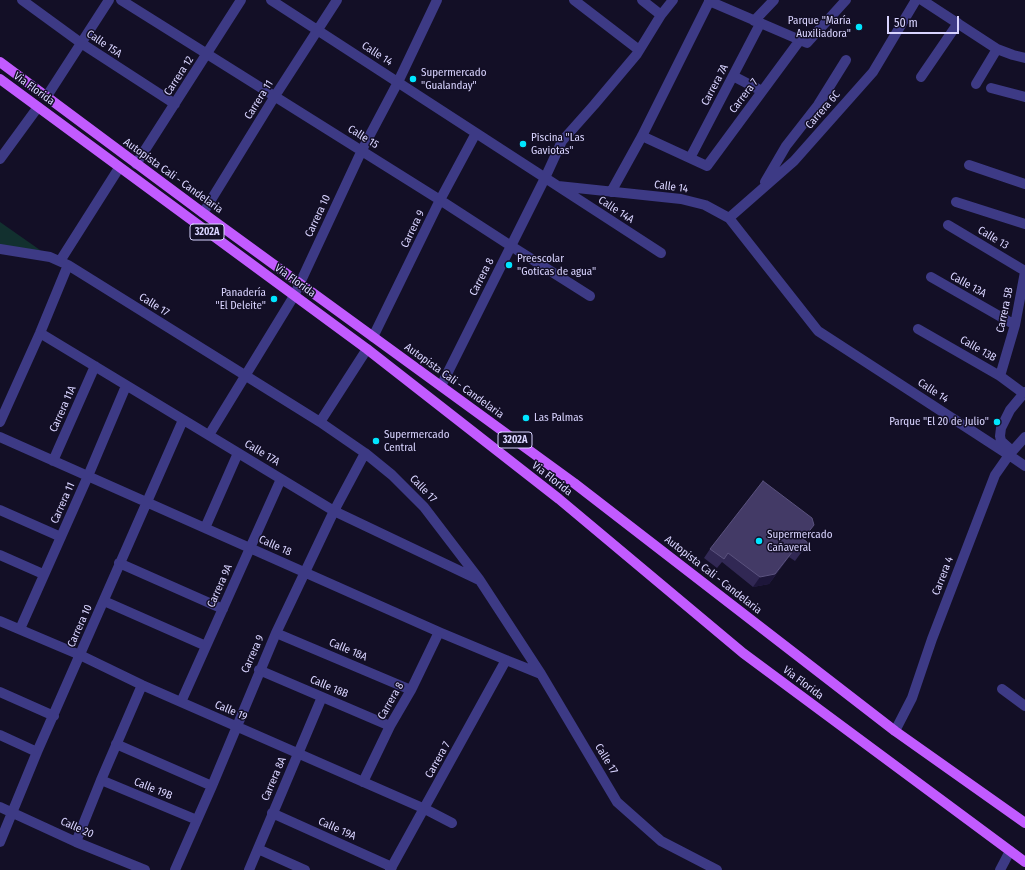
<!DOCTYPE html>
<meta charset="utf-8">
<style>
body{margin:0}
#map{position:relative;width:1025px;height:870px;overflow:hidden;background:#130f26;font-family:"Fira Sans Condensed",sans-serif}
canvas{display:block}
.scale{position:absolute;left:887px;top:16px;width:72px;height:18px;box-sizing:border-box;border:2px solid #d9d4ff;border-top:0;padding-left:5px;font-size:12px;line-height:14px;white-space:nowrap;color:#d9d4ff;-webkit-text-stroke:3px #130f26;paint-order:stroke}
</style>
<div id="map">
<canvas width="1025" height="870"></canvas>
<div class="scale">50 m</div>
</div>
<script>
const ctx = document.querySelector('canvas').getContext('2d');
ctx.lineJoin = 'round';
function fill(path, color) { ctx.fillStyle = color; ctx.fill(path, 'evenodd'); }
const poly = rows => new Path2D(rows.map(r => 'M' + r).join(''));
function strokePath(path, color, width, dash) { ctx.strokeStyle = color; ctx.lineWidth = width; ctx.lineCap = dash ? 'butt' : 'round'; ctx.setLineDash(dash || []); ctx.stroke(path); }
function drawText(font, color, halo, rows, align = 'center') {
  ctx.font = font + ' "Fira Sans Condensed",sans-serif'; ctx.lineWidth = 3; ctx.setLineDash([]); ctx.textBaseline = 'middle'; ctx.strokeStyle = halo; ctx.fillStyle = color; for (const [text, x, y, turn = 0] of rows) {
    ctx.save(); ctx.translate(x, y); ctx.rotate((+turn || 0) * Math.PI / 180); ctx.textAlign = isNaN(turn) ? turn : align; if (halo) ctx.strokeText(text, 0, 0); ctx.fillText(text, 0, 0); ctx.restore();
  }
}
const green = poly([
 [0,222,50,257,0,249]
]);
const minor = poly([
 [22,0,81,43,175,104],
 [121,0,440,200,511,246,590,296],
 [271,0,661,253],
 [574,0,639,50],
 [642,0,661,15],
 [922,0,997,49,1013,55,1025,58],
 [709,1,807,43,846,0],
 [754,21,774,0],
 [733,76,762,91],
 [921,77,958,23],
 [976,84,997,49],
 [991,88,1025,97],
 [47,96,109,0],
 [642,136,707,166,800,40],
 [690,158,760,24],
 [0,159,38,107],
 [136,164,241,0],
 [969,165,1025,184],
 [765,182,786,146,818,105,846,60],
 [558,186,681,199,705,205,729,218,818,331,1009,455,1025,466],
 [611,192,642,136,710,0],
 [956,202,1025,224],
 [203,213,275,96,337,0],
 [729,218,794,161,873,72,916,0],
 [948,225,1025,271],
 [0,249,50,257,68,265,320,422,365,453,392,475,424,507,479,579,541,674,617,802,661,841,717,870],
 [60,261,119,168],
 [931,277,1015,325],
 [918,329,1000,376,1023,393],
 [40,333,334,511,477,579],
 [373,337,440,200,476,133],
 [1000,376,1015,325,1025,272],
 [441,386,545,178,562,141,594,105,637,54,661,15,673,0],
 [0,422,40,333,68,265],
 [320,422,367,349],
 [209,435,294,296,362,150,398,82,437,0],
 [0,437,439,632,506,660,541,674],
 [1011,450,1001,441,1000,436,1001,428,1010,410,1025,392],
 [53,461,95,366],
 [0,510,61,537],
 [205,528,238,453],
 [0,555,43,574],
 [119,563,223,609],
 [104,601,206,646],
 [0,621,80,655,142,685,425,809,452,823],
 [20,629,88,476,126,386],
 [276,633,411,690],
 [259,670,390,726],
 [1002,689,1025,706],
 [0,692,54,716],
 [181,702,281,479],
 [895,731,912,698,932,639,995,475,1009,455,1025,437],
 [0,735,37,752],
 [116,744,212,786],
 [101,780,197,820],
 [363,782,390,726,411,690,439,632],
 [0,807,76,842,145,870],
 [272,813,392,867],
 [0,842,37,752,183,420],
 [76,842,101,780,142,685],
 [258,849,305,870],
 [175,870,212,786,276,633,334,511,365,453],
 [249,870,322,697],
 [390,870,506,660],
 [1000,870,1010,851]
]);
const major = poly([
 [0,62,203,213,574,483,895,731,1025,823],
 [0,79,367,349,559,499,743,653,1025,862]
]);
const wall = poly([
 [804,539,808,543,795,561,789,557,769,584,753,587,722,562,717,568,704,558,710,549]
]);
const shadedWall = poly([
 [796,547,769,584,753,587,760,577]
]);
const building = poly([
 [763,481,812,518,814,525,803,539,808,543,802,552,796,547,775,574,760,577,728,553,724,559,710,549,763,481]
]);
const markers = [
 [859,27,4,"#00e5ff"],
 [413,79,4,"#00e5ff"],
 [523,144,4,"#00e5ff"],
 [509,265,4,"#00e5ff"],
 [274,299,4,"#00e5ff"],
 [526,418,4,"#00e5ff"],
 [997,422,4,"#00e5ff"],
 [376,441,4,"#00e5ff"],
 [759,541,4,"#00e5ff"]
];
const shields = [
 [207,232,34],
 [515,440,34]
];
const shieldNames = [
 ["3202A",207,232],
 ["3202A",515,440]
];
const poiNames = [
 ["Parque \"María",851,21,"right"],
 ["Auxiliadora\"",851,34,"right"],
 ["Supermercado",421,73],
 ["\"Gualanday\"",421,86],
 ["Piscina \"Las",531,138],
 ["Gaviotas\"",531,151],
 ["Preescolar",517,259],
 ["\"Goticas de agua\"",517,272],
 ["Panadería",266,293,"right"],
 ["\"El Deleite\"",266,306,"right"],
 ["Las Palmas",534,418],
 ["Parque \"El 20 de Julio\"",989,422,"right"],
 ["Supermercado",384,435],
 ["Central",384,448],
 ["Supermercado",767,535],
 ["Cañaveral",767,548]
];
const streetNames = [
 ["Calle 15A",104,44,34],
 ["Calle 14",377,54,33],
 ["Carrera 12",179,76,-57],
 ["Carrera 7A",715,85,-62],
 ["Via Florida",34,89,36],
 ["Carrera 7",744,96,-53],
 ["Carrera 11",259,100,-58],
 ["Carrera 6C",823,110,-49],
 ["Calle 15",363,137,32],
 ["Autopista Cali - Candelaria",173,176,36],
 ["Calle 14",671,187,8],
 ["Calle 14A",616,210,33],
 ["Carrera 10",318,216,-65],
 ["Carrera 9",413,229,-64],
 ["Calle 13",993,238,31],
 ["Carrera 8",482,277,-63],
 ["Via Florida",295,281,36],
 ["Calle 13A",968,285,29],
 ["Calle 17",154,305,32],
 ["Carrera 5B",1005,310,-78],
 ["Calle 13B",978,349,30],
 ["Autopista Cali - Candelaria",454,381,36],
 ["Calle 14",933,391,33],
 ["Carrera 11A",63,409,-66],
 ["Calle 17A",262,453,31],
 ["Via Florida",552,479,38],
 ["Calle 17",423,489,46],
 ["Carrera 11",63,503,-66],
 ["Calle 18",275,546,24],
 ["Autopista Cali - Candelaria",713,575,38],
 ["Carrera 4",943,576,-69],
 ["Carrera 9A",220,586,-66],
 ["Carrera 10",80,626,-66],
 ["Calle 18A",348,650,23],
 ["Carrera 9",253,654,-66],
 ["Via Florida",803,683,37],
 ["Calle 18B",329,687,23],
 ["Carrera 8",391,701,-60],
 ["Calle 19",231,711,23],
 ["Calle 17",606,759,59],
 ["Carrera 7",438,760,-61],
 ["Carrera 8A",274,779,-67],
 ["Calle 19B",153,789,22],
 ["Calle 20",77,828,24],
 ["Calle 19A",337,829,24]
];
fill(green, '#12302f');
strokePath(minor, '#3d3a85', 10);
strokePath(major, '#c25bff', 10);
fill(wall, '#312854');
fill(shadedWall, '#1d163a');
fill(building, '#433a66');
strokePath(building, '#5a527e', 1);
for (const [x, y, r, color] of markers) { const dot = new Path2D(); dot.arc(x, y, r, 0, 2 * Math.PI); ctx.fillStyle = color; ctx.fill(dot); strokePath(dot, '#130f26', 1.5); }
for (const [x, y, w] of shields) { const box = new Path2D(); box.roundRect(x - w / 2, y - 8, w, 16, 3); ctx.fillStyle = '#130f26'; ctx.fill(box); strokePath(box, '#d9d4ff', 1); }
drawText('bold 10px', '#d9d4ff', null, shieldNames);
drawText('11px', '#d9d4ff', '#130f26', poiNames, 'left');
drawText('11px', '#d9d4ff', '#130f26', streetNames);
</script>
